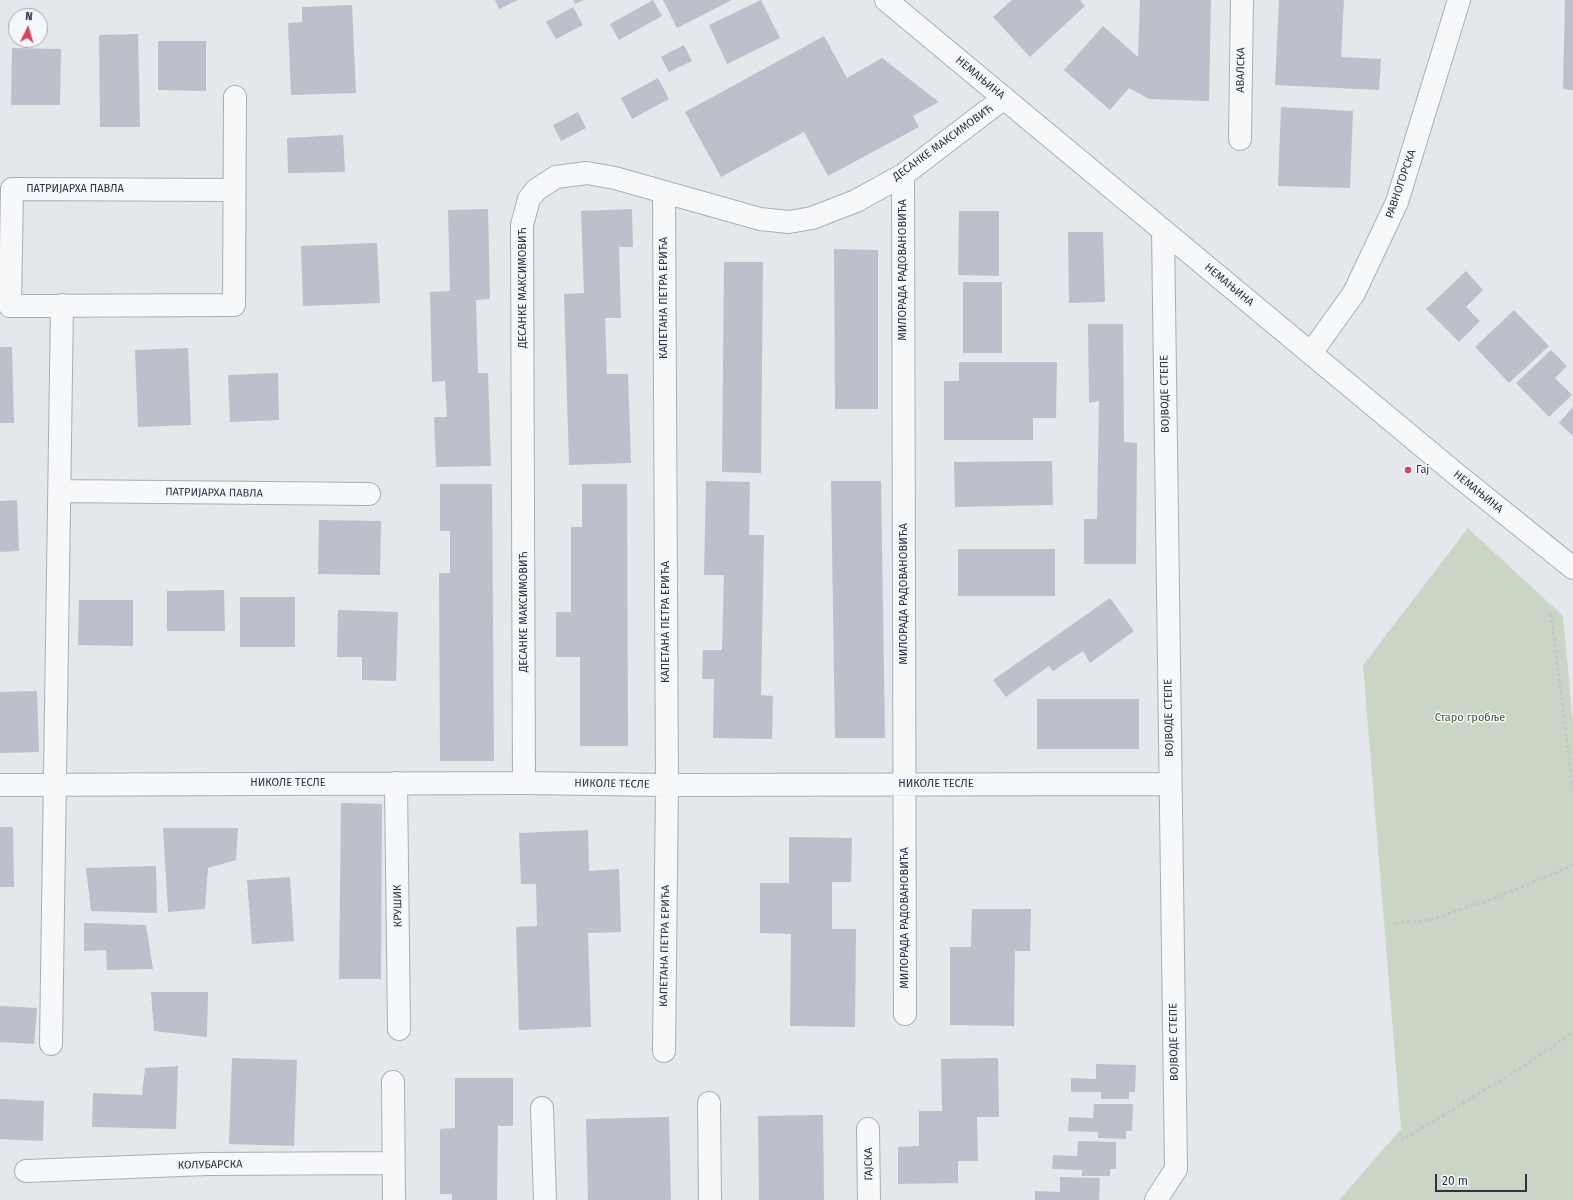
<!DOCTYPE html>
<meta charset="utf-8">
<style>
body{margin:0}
#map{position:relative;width:1573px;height:1200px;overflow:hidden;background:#e4e7ec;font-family:"Fira Sans",sans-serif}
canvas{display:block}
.north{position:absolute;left:8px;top:8px;width:40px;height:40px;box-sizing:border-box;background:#f4f6f9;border:1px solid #a4a8b1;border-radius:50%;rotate:5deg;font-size:11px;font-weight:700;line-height:16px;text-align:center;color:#2b3445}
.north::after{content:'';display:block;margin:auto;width:14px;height:18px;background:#d1495b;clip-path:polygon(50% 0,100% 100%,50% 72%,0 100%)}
.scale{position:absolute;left:1435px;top:1174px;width:92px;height:18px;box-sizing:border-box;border:2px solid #2b3445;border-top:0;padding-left:5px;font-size:12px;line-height:14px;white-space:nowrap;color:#2b3445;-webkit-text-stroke:3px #f4f6f9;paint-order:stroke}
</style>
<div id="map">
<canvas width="1573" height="1200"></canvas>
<div class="north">N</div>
<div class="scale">20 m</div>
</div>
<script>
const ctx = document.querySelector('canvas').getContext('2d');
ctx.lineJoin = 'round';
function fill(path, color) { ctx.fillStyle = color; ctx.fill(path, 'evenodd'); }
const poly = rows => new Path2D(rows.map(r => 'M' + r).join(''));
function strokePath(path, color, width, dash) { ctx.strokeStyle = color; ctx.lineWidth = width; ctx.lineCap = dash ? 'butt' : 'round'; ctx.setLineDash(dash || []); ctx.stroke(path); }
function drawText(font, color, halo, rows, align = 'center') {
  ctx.font = font + ' "Fira Sans",sans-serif'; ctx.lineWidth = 3; ctx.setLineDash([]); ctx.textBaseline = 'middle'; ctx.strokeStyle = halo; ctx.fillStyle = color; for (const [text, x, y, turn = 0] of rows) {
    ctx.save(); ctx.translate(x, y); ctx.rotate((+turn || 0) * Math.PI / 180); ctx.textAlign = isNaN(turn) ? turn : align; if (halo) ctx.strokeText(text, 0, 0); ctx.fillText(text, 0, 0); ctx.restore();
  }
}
const green = poly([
 [1468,528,1563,616,1573,722,1573,1200,1339,1200,1401,1129,1363,665]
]);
const building = poly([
 [495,0,518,0,499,9],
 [573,0,584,0,575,4],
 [653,0,662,16,619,40,610,24],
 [663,0,732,0,677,28],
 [761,0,780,38,727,64,709,25],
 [1012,0,1080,0,1085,6,1030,57,993,17],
 [1140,0,1211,0,1209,101,1149,99,1129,88,1110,110,1064,70,1103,26,1138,57],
 [1279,0,1344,0,1341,57,1381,59,1379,90,1275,85],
 [1565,0,1573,0,1573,90,1563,89],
 [352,5,356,93,291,95,288,23,302,22,302,7],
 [573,7,583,25,556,39,546,22],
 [138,34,140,127,100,127,99,35],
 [824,36,847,78,882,58,939,102,913,116,919,127,828,176,804,132,721,177,685,112],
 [158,41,206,41,206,91,158,90],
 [684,45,692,61,669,72,661,57],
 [12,48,61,49,60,105,11,105],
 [658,78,669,99,632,119,621,98],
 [1281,107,1353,111,1350,188,1278,186],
 [578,112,586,128,561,141,553,125],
 [343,135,345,172,288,173,287,138],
 [488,209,490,299,476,300,478,373,488,373,491,466,436,467,434,417,447,417,445,381,432,382,430,292,450,291,448,210],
 [632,209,633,247,619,247,621,318,605,318,607,374,628,374,631,463,569,465,564,294,584,293,581,211],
 [959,211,999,211,999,276,958,275],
 [1068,232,1103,232,1105,302,1069,303],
 [377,243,380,303,303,306,301,246],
 [834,249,878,250,878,409,835,409],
 [724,262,763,262,761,473,722,472],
 [1466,271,1483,290,1466,307,1480,321,1459,342,1426,309],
 [963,282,1002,282,1002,353,963,353],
 [1514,310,1549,346,1509,383,1475,347],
 [1088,324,1123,324,1124,442,1137,443,1136,564,1084,564,1084,519,1097,519,1099,401,1089,403],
 [0,347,12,347,14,423,0,423],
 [188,348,191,425,138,427,135,350],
 [1551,350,1567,366,1555,378,1572,395,1549,417,1516,383],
 [959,362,1057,362,1056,418,1033,418,1033,440,944,440,944,381,959,381],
 [278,373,279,420,230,422,228,375],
 [1573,407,1573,436,1559,423],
 [1052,461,1053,505,955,507,954,462],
 [706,481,750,482,749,535,764,535,761,695,773,696,772,739,713,738,714,679,702,679,703,650,722,650,724,575,704,575],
 [831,481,881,481,885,738,835,738],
 [440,484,492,484,494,761,440,761,439,573,450,573,450,531,440,531],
 [582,484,627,484,628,746,580,746,580,657,556,657,556,612,571,612,571,527,582,527],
 [17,500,19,551,0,552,0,501],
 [319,520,381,521,380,575,318,574],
 [958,549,1055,549,1055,596,958,596],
 [224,590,225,631,167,631,167,591],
 [240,597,295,597,295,647,240,647],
 [1110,598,1134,631,1090,663,1083,651,1053,671,1049,666,1006,697,993,680],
 [79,600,133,600,133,646,78,645],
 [338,610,398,612,396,681,362,680,362,657,337,657],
 [37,691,39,752,0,753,0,692],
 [1037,699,1139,699,1139,749,1037,749],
 [341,803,382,804,381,979,339,979],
 [0,827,13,827,14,887,0,887],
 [163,828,238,828,236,860,208,868,205,909,168,912],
 [588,830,589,871,619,869,621,932,588,933,591,1027,519,1030,516,927,537,926,536,884,521,884,519,833],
 [789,837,852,838,851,882,832,882,832,929,856,929,855,1027,790,1026,791,934,760,933,760,883,789,883],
 [156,866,157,913,91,911,86,868],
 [290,877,294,941,252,944,247,880],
 [972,909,1031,909,1030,951,1015,951,1014,1026,950,1025,950,947,971,947],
 [84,923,146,925,153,969,107,970,106,950,84,951],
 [151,992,208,992,207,1037,154,1031],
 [0,1006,37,1008,34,1044,0,1042],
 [232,1058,297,1060,294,1146,229,1144],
 [998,1058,999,1117,977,1117,978,1161,958,1161,958,1183,898,1184,898,1147,919,1146,919,1111,942,1111,941,1059],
 [1096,1064,1136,1065,1135,1092,1129,1092,1129,1099,1101,1099,1101,1092,1071,1092,1071,1078,1096,1079],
 [178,1066,176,1129,92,1127,93,1093,142,1095,145,1068],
 [455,1078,513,1078,513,1126,498,1126,497,1200,452,1200,452,1194,440,1194,440,1129,455,1128],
 [0,1099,44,1101,43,1141,0,1139],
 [1094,1104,1133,1104,1132,1131,1126,1131,1126,1139,1098,1138,1098,1132,1068,1131,1069,1117,1093,1118],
 [823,1115,824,1200,759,1200,758,1116],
 [669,1117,671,1200,588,1200,586,1119],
 [1078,1141,1116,1142,1116,1169,1110,1169,1110,1176,1082,1176,1082,1170,1052,1169,1053,1155,1077,1156],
 [1060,1177,1100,1178,1099,1200,1035,1200,1035,1191,1060,1192]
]);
const path = poly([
 [1551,614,1573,791],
 [1395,923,1430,920,1498,897,1573,865],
 [1401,1141,1526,1065,1573,1032]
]);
const minor = poly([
 [886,0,1456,474,1573,568],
 [1240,139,1242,0],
 [903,175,905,1014],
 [234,190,12,189,10,306,234,305,235,97],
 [664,192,667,785,664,1051],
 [1311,353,1354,293,1397,202,1459,0],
 [60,491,369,494],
 [396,783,399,1029],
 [524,783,522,225,529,199,536,190,556,177,587,173,615,178,760,219,789,222,812,218,856,201,903,175,1004,98],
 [0,785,524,783,667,785,1170,784],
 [51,1044,62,305],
 [393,1082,394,1200],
 [709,1103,710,1200],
 [542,1108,545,1200],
 [868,1129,869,1200],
 [26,1171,207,1164,393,1163],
 [1156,1200,1176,1169,1163,230]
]);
const markers = [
 [1408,470,4,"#d1495b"]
];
const streetNames = [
 ["АВАЛСКА",1241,70,-89],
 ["НЕМАЊИНА",980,78,40],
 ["ДЕСАНКЕ МАКСИМОВИЋ",943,143,-36],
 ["РАВНОГОРСКА",1401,184,-71],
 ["ПАТРИЈАРХА ПАВЛА",75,189],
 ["МИЛОРАДА РАДОВАНОВИЋА",903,270,-90],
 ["НЕМАЊИНА",1229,285,40],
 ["ДЕСАНКЕ МАКСИМОВИЋ",523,288,-90],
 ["КАПЕТАНА ПЕТРА ЕРИЋА",664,298,-90],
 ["ВОЈВОДЕ СТЕПЕ",1165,394,-91],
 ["НЕМАЊИНА",1478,492,39],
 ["ПАТРИЈАРХА ПАВЛА",214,493,1],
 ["МИЛОРАДА РАДОВАНОВИЋА",904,594,-90],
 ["ДЕСАНКЕ МАКСИМОВИЋ",524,612,-90],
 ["КАПЕТАНА ПЕТРА ЕРИЋА",666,622,-90],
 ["ВОЈВОДЕ СТЕПЕ",1169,718,-91],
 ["НИКОЛЕ ТЕСЛЕ",288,783],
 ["НИКОЛЕ ТЕСЛЕ",612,784,1],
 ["НИКОЛЕ ТЕСЛЕ",936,784],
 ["КРУШИК",398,906,-91],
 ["МИЛОРАДА РАДОВАНОВИЋА",905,918,-90],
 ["КАПЕТАНА ПЕТРА ЕРИЋА",665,946,-89],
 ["ВОЈВОДЕ СТЕПЕ",1174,1042,-91],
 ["ГАЈСКА",869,1164,-91],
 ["КОЛУБАРСКА",210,1165,-1]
];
const poiNames = [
 ["Гај",1416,470]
];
const parkNames = [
 ["Старо гробље",1470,718]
];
fill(green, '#c9d6c5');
fill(building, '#bbc0ca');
strokePath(minor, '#a9aeb7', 24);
strokePath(path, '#c2c5cb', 2.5, [3, 3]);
strokePath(minor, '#f7f8fa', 22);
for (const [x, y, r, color] of markers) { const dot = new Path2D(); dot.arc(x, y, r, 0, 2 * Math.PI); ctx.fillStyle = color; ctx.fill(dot); strokePath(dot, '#f4f6f9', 1.5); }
drawText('11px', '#2b3445', '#f4f6f9', streetNames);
drawText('11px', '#2b3445', '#f4f6f9', poiNames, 'left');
drawText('11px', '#3f6138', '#f4f6f9', parkNames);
</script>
